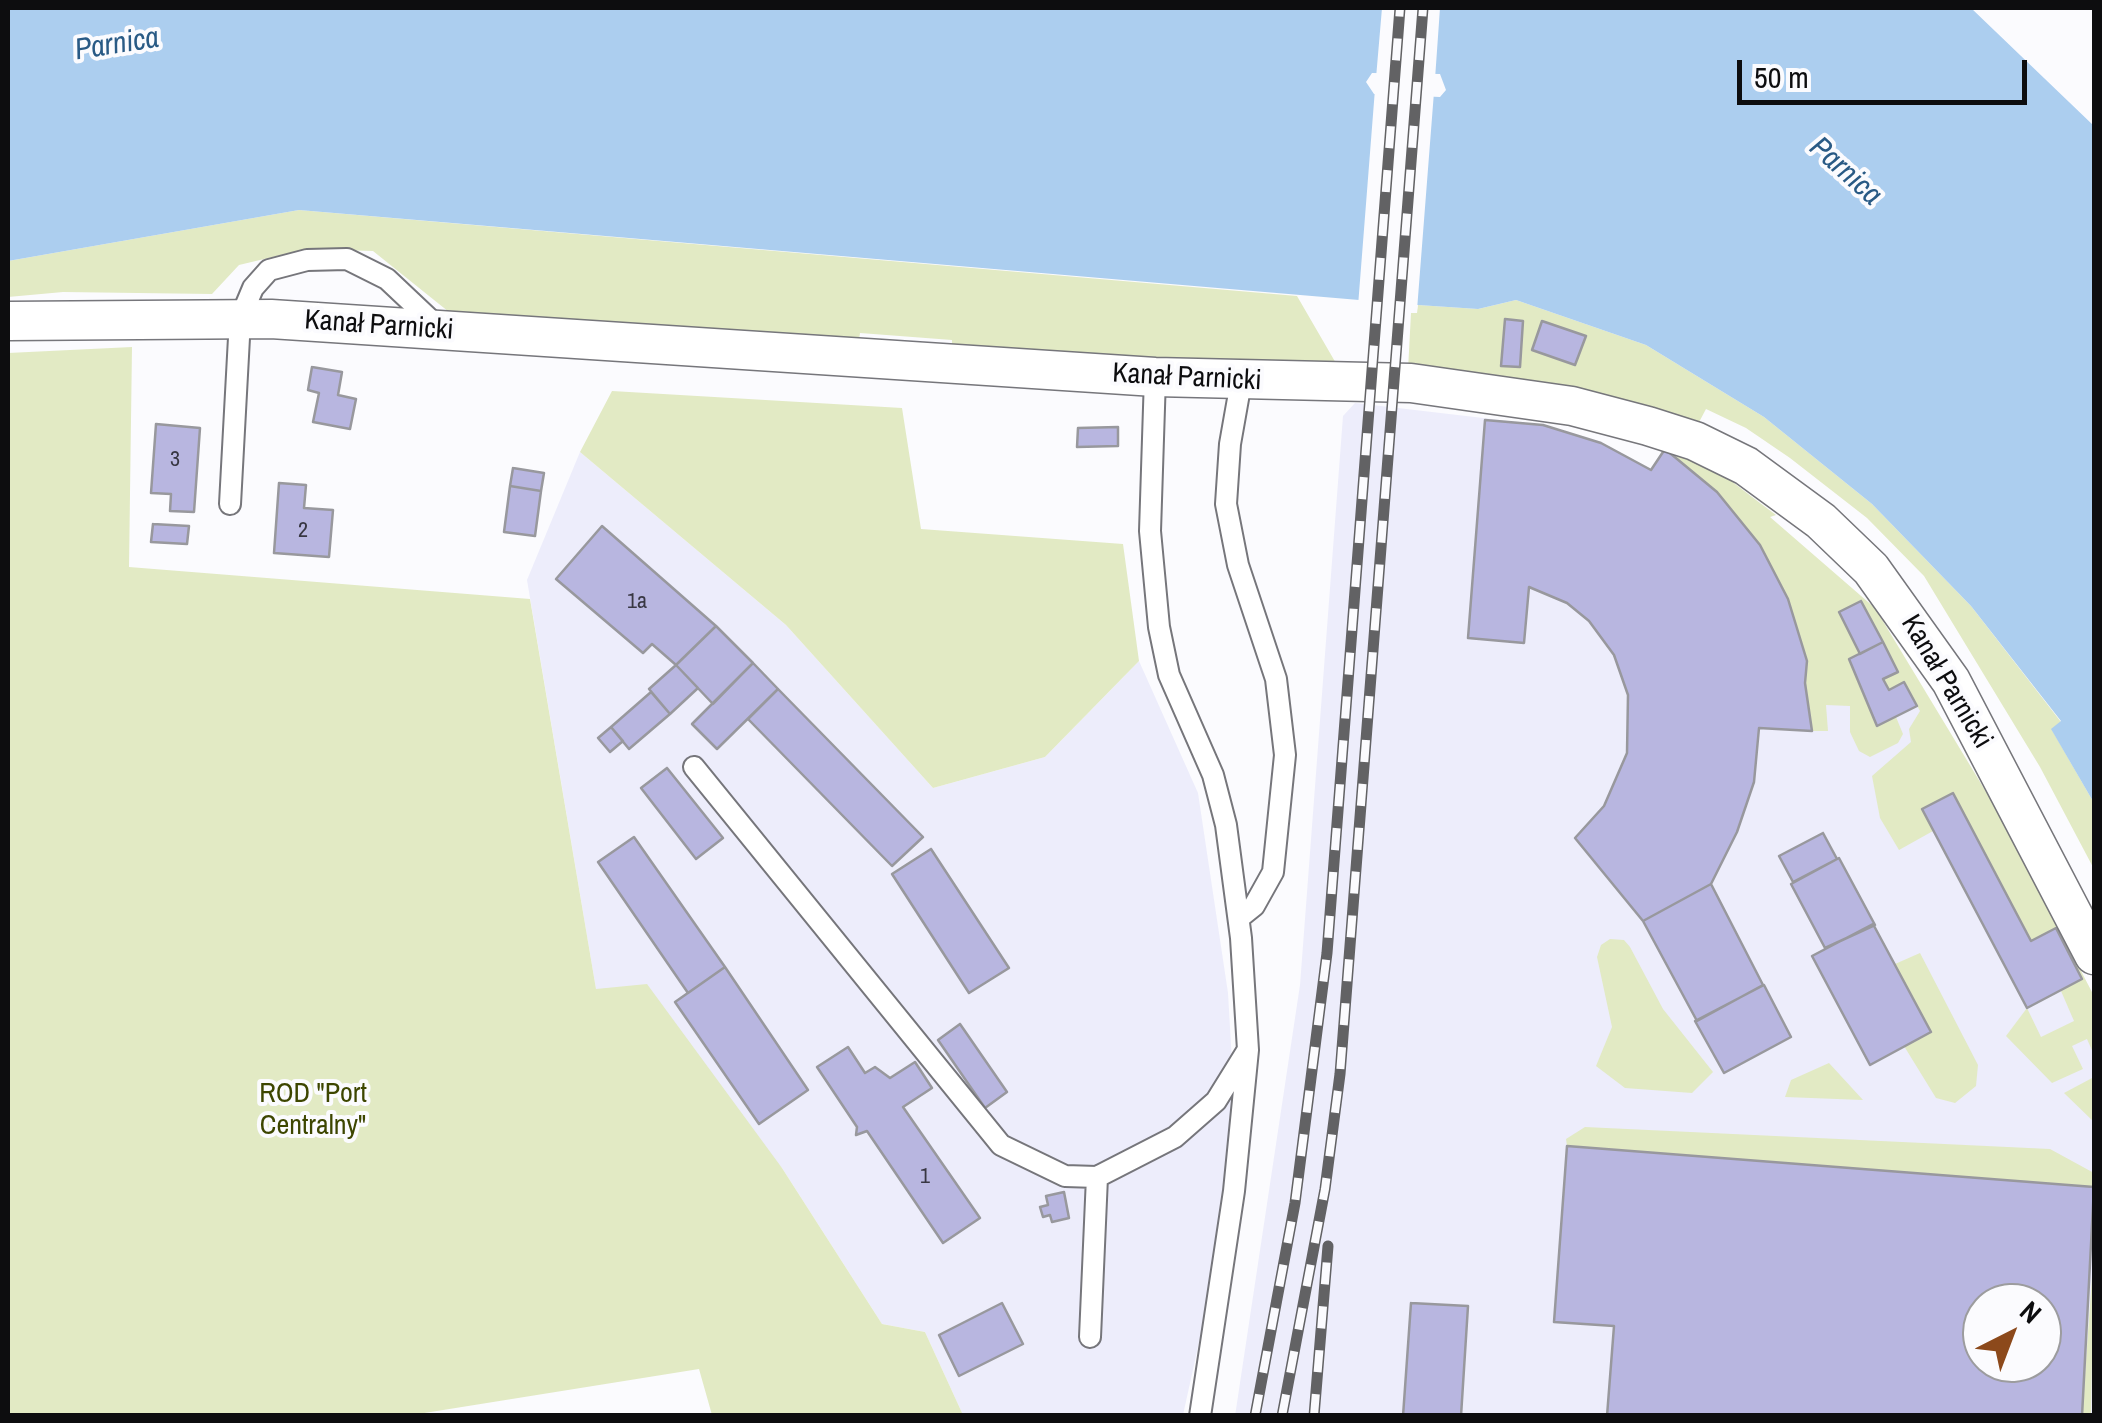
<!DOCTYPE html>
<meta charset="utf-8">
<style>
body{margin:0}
#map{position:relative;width:2102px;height:1423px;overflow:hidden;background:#fbfbfe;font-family:"Archivo Narrow",sans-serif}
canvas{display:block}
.frame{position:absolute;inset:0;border:10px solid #0d0d0f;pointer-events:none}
.north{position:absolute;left:1962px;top:1283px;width:100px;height:100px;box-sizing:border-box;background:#fbfbfe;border:2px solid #9c9c9e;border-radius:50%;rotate:42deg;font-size:28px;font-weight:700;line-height:40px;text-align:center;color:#0d0d0f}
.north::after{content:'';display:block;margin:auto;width:35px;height:45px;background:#8c491b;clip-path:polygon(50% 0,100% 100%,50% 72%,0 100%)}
.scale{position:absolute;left:1737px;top:60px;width:290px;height:45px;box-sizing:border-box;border:5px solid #0d0d0f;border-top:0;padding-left:12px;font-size:30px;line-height:35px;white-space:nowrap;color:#0d0d0f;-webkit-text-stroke:8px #fbfbfe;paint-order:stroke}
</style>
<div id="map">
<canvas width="2102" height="1423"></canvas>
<div class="frame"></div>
<div class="north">N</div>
<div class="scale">50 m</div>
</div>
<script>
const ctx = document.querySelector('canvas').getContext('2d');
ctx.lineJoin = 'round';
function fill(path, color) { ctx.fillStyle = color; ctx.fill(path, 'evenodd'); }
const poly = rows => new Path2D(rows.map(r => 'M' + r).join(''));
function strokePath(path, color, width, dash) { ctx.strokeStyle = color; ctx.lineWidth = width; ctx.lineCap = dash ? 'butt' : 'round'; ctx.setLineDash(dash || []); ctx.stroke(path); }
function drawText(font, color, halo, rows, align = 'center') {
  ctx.font = font + ' "Archivo Narrow",sans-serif'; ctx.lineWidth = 8; ctx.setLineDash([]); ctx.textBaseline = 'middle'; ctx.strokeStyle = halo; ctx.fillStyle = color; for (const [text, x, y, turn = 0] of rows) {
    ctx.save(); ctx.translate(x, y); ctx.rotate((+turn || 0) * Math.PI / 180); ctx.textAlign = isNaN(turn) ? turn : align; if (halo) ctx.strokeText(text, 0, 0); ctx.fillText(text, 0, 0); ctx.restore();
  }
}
const built = poly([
 [1355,403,1543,425,1601,443,1651,470,1665,449,1875,608,2094,996,2094,1415,1235,1416,1300,985,1343,416],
 [1982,1303,2042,1303,2042,1363,1982,1363],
 [580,452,786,625,933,788,1045,757,1139,661,1198,793,1228,993,1235,1114,1212,1283,1183,1415,963,1415,925,1332,882,1324,782,1168,596,989,527,580]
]);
const green = poly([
 [299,210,1297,296,1337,365,1244,367,952,347,952,340,860,333,859,340,449,312,373,251,306,249,239,265,212,294,63,292,8,297,8,261],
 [1516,300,1646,345,1764,417,1872,504,1971,606,2061,722,2052,730,2094,803,2094,869,2040,767,1924,576,1867,518,1790,458,1746,428,1706,409,1697,426,1408,370,1411,313,1417,313,1418,305,1478,309],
 [1586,337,1575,365,1533,349],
 [132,347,129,567,530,599,596,989,647,984,782,1168,882,1324,925,1332,963,1415,712,1415,699,1369,412,1415,8,1415,8,353],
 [612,391,902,408,921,529,1123,544,1139,661,1045,757,933,788,786,625,580,452],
 [1666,447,1713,467,1760,503,1776,515,1770,517,1875,608,2000,815,2094,996,2094,1055,2087,1039,2072,1046,2083,1069,2052,1083,2006,1036,2027,1008,2041,1037,2074,1021,2061,991,2082,979,2056,929,2031,941,1953,793,1922,809,1933,831,1899,850,1880,818,1872,776,1911,742,1909,729,1920,711,1904,682,1889,690,1883,679,1897,671,1861,601,1839,612,1860,654,1849,660,1877,726,1896,717,1903,734,1898,743,1870,757,1859,751,1850,732,1850,706,1826,705,1828,731,1812,731,1805,683,1807,662,1788,600,1751,534,1717,492,1668,455],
 [1610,939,1624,940,1630,947,1663,1009,1713,1072,1692,1093,1625,1088,1596,1066,1612,1027,1597,957,1601,945],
 [1920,953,1978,1065,1976,1086,1955,1103,1936,1098,1904,1046,1930,1032,1895,964],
 [1829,1063,1863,1100,1785,1097,1791,1080],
 [2094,1077,2094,1122,2064,1093],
 [1585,1127,2050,1149,2094,1173,2094,1187,1567,1146,1566,1139],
 [2094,1249,2091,1415,2082,1416]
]);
const water = poly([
 [8,8,1971,8,2094,126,2094,803,2051,729,2061,721,1971,606,1872,504,1764,417,1646,345,1516,300,1478,309,1418,305,299,210,8,261],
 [1372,73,1440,74,1446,90,1440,97,1374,94,1366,82]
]);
const pier = poly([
 [1382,8,1440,8,1435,79,1376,78],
 [1375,89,1434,92,1417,310,1358,306]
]);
const building = poly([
 [1505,319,1523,321,1520,367,1501,366,1505,319],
 [1542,321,1586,336,1575,365,1532,350,1542,321],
 [312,367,342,372,338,395,356,399,350,429,313,422,319,393,308,390,312,367],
 [1485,420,1543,425,1601,443,1651,470,1665,449,1717,492,1760,545,1788,599,1807,661,1805,683,1812,731,1759,728,1754,782,1737,832,1711,884,1643,921,1575,838,1604,806,1627,753,1628,695,1614,655,1589,621,1567,603,1529,587,1524,643,1468,638,1485,420],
 [156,424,200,428,194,512,170,511,171,494,151,493,156,424],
 [1118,427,1118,446,1077,447,1078,428,1118,427],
 [513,468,544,473,541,491,510,486,513,468],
 [279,483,306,485,304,508,333,510,329,557,274,553,279,483],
 [510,486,541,491,535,536,504,532,510,486],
 [153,524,189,526,187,544,151,542,153,524],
 [602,526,716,626,676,665,652,644,643,653,556,579,602,526],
 [1861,601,1883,642,1860,654,1839,612,1861,601],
 [716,626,753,663,713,704,676,665,716,626],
 [1883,642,1898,672,1883,679,1889,690,1904,682,1917,706,1877,726,1849,659,1883,642],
 [753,663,778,689,717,749,692,724,753,663],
 [676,665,698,688,670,714,649,689,676,665],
 [778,689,923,837,892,866,748,719,778,689],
 [651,692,670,714,629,749,611,727,651,692],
 [611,727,623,741,610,752,598,738,611,727],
 [667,768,723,838,696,859,641,788,667,768],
 [1953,793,2031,941,2056,928,2082,979,2027,1008,1922,809,1953,793],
 [1823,833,1837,859,1793,882,1779,856,1823,833],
 [634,837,725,967,688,993,598,862,634,837],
 [931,849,1009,968,969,993,892,874,931,849],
 [1839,858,1875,925,1825,948,1791,884,1839,858],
 [1711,884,1763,985,1697,1021,1643,921,1711,884],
 [1873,924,1931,1032,1870,1065,1812,956,1873,924],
 [725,967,808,1090,759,1124,675,1002,725,967],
 [1764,985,1791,1037,1724,1073,1695,1021,1764,985],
 [960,1024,1007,1092,985,1108,938,1040,960,1024],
 [848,1047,865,1073,875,1067,890,1078,915,1062,932,1088,903,1107,980,1218,943,1243,867,1131,856,1135,857,1127,817,1067,848,1047],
 [1567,1146,2094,1187,2082,1416,1607,1416,1614,1326,1554,1322,1567,1146],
 [1982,1303,2042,1303,2042,1363,1982,1363,1982,1303],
 [1064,1192,1069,1218,1052,1222,1050,1215,1043,1217,1040,1207,1048,1205,1046,1196,1064,1192],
 [1002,1303,1023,1344,959,1376,939,1335,1002,1303],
 [1411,1303,1468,1306,1461,1416,1403,1416,1411,1303]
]);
const lane = poly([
 [1155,377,1150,531,1159,627,1169,675,1213,775,1226,825,1241,938,1248,1050,1234,1191,1200,1416],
 [230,504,240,319,253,288,269,270,307,260,347,259,387,279,440,329],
 [694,767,1001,1145,1065,1176,1097,1177,1175,1137,1216,1101,1247,1051],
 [1239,918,1254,906,1273,872,1285,755,1276,679,1238,565,1226,504,1230,444,1241,382],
 [1090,1337,1097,1177]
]);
const street = poly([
 [8,321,271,319,1155,377,1411,383,1572,406,1648,426,1695,441,1746,466,1821,521,1871,569,1951,681,2094,955]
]);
const rail = poly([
 [1255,1416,1295,1203,1327,953,1400,8],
 [1282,1416,1325,1189,1340,1074,1423,8],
 [1314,1416,1328,1246]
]);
const numberNames = [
 ["3",175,460],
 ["2",303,531],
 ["1a",637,602],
 ["1",925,1177]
];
const streetNames = [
 ["Kanał Parnicki",379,326,4],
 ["Kanał Parnicki",1187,378,3],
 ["Kanał Parnicki",1946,682,59]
];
const parkNames = [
 ["ROD \"Port",313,1094],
 ["Centralny\"",313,1126]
];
const waterNames = [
 ["Parnica",117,45,-9],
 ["Parnica",1845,172,42]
];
fill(built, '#ededfb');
fill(green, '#e2eac4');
fill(water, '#acceef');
fill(pier, '#fbfbfe');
fill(building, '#b8b6e0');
strokePath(building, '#98989d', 2.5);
strokePath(lane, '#76767b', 24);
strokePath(street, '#76767b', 41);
strokePath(lane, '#fff', 20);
strokePath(street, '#fff', 38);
strokePath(rail, '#626264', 11);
strokePath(rail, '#fbfbfe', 8, [22]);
drawText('22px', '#383743', null, numberNames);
drawText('28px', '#0d0d0f', '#fbfbfe', streetNames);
drawText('28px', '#3d4600', '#fbfbfe', parkNames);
drawText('italic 30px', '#295a85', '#fbfbfe', waterNames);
</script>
